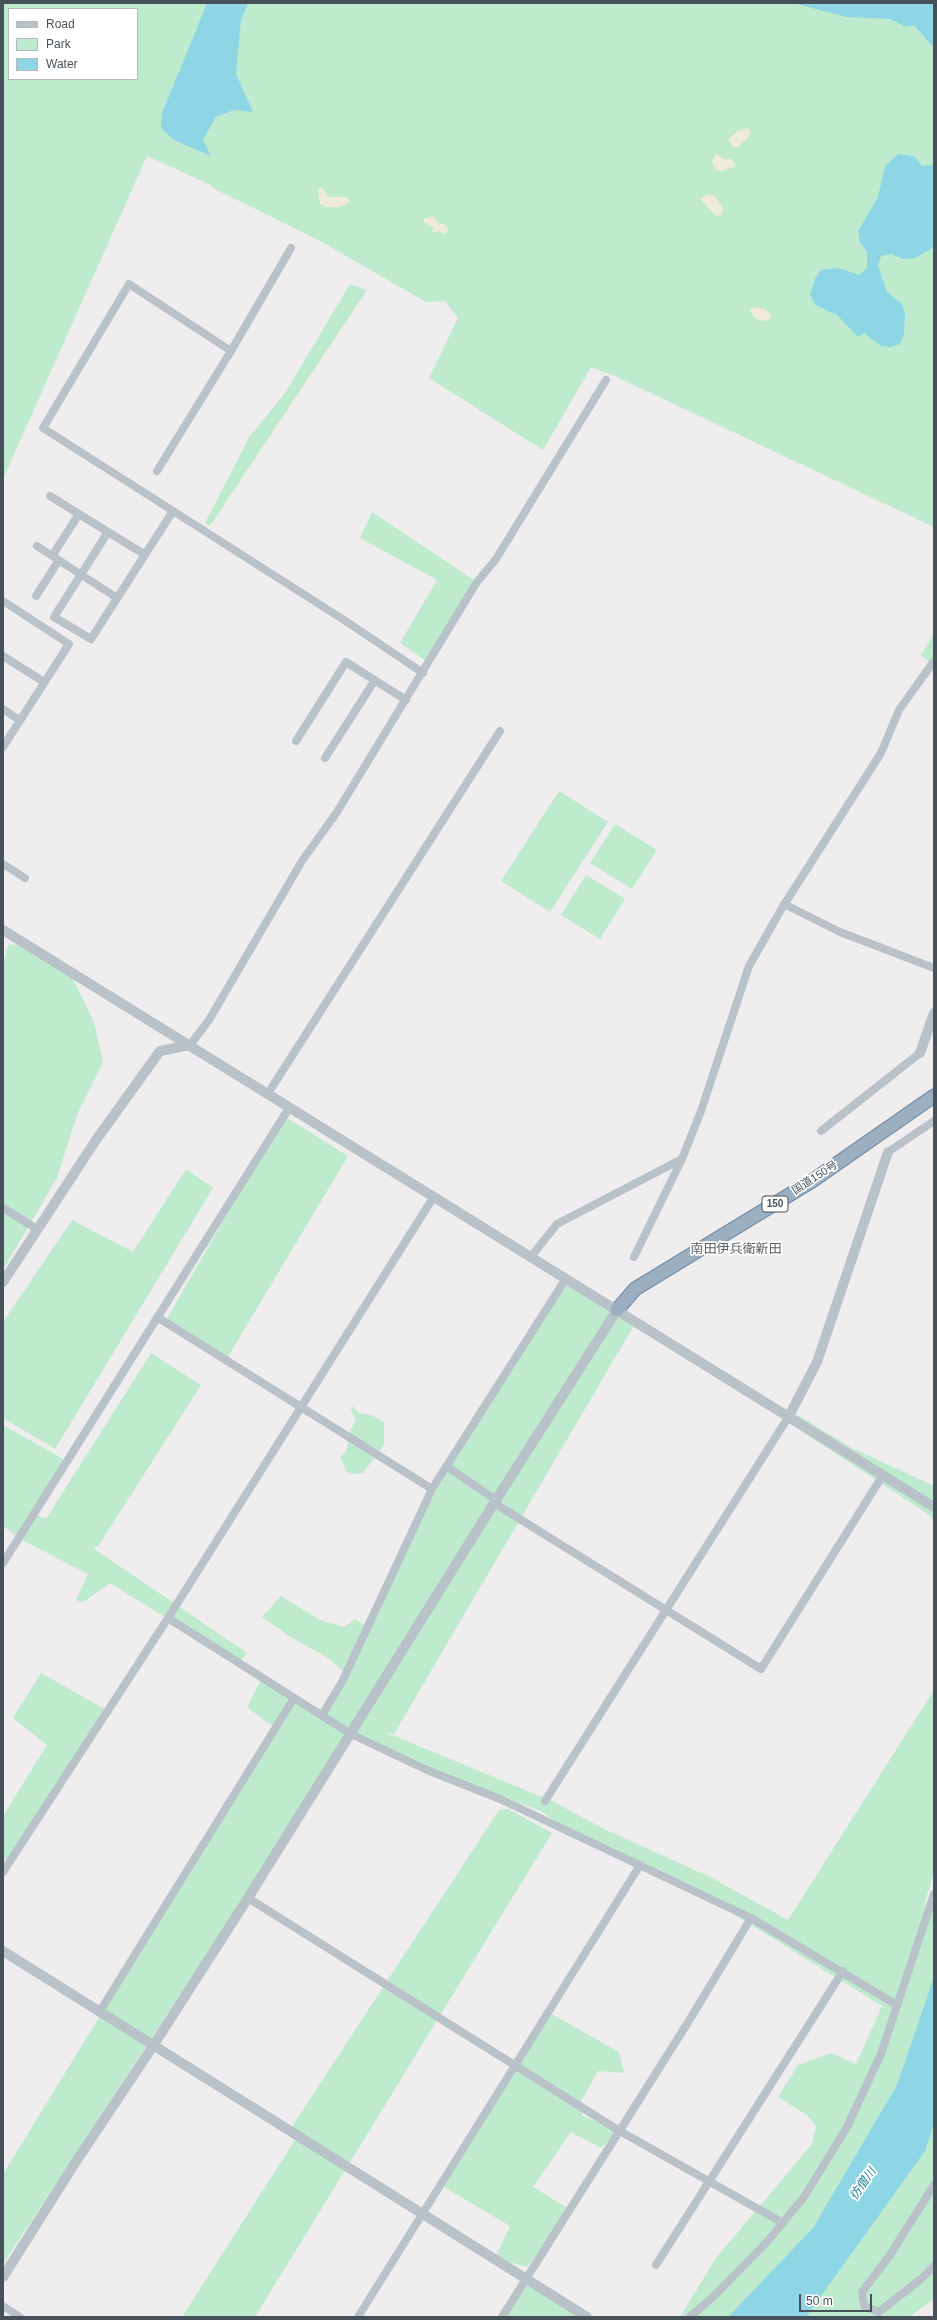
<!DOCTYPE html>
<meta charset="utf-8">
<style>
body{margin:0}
#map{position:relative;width:937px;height:2320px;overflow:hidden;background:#efeded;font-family:Helvetica,sans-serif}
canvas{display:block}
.frame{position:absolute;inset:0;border:4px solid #475159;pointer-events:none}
.legend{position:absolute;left:8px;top:8px;width:130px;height:72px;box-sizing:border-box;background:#fff;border:1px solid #b5b9bd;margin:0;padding:5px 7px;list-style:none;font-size:12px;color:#475159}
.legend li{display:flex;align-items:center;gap:8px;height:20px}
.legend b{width:20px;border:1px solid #b5b9bd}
.scale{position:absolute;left:799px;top:2294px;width:73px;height:18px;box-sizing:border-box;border:2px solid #475159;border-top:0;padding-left:5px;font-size:12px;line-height:14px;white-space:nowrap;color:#475159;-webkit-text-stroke:3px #fff;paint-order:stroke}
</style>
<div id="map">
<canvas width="937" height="2320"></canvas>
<div class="frame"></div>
<ul class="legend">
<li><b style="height:5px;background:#b9c2c9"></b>Road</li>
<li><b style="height:11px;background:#beebcd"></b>Park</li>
<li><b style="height:11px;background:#8ed6e5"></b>Water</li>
</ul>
<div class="scale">50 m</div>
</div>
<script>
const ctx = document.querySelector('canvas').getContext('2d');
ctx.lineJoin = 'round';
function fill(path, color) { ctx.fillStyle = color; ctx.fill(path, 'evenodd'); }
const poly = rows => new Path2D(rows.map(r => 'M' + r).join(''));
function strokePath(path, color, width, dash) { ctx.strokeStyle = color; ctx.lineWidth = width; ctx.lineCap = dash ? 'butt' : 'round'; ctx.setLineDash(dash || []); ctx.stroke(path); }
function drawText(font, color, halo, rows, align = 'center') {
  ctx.font = font + ' Helvetica,"Noto Sans JP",sans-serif'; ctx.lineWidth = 3.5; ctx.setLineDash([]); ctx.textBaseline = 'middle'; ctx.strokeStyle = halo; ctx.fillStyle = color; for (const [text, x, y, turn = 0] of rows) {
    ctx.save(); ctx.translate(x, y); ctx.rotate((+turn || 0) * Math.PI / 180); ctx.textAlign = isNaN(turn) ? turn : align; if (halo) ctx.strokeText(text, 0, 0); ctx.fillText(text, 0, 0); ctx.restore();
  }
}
const green = poly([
 [3,3,207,3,162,113,224,3,934,3,934,527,617,377,591,367,543,450,429,378,458,318,445,301,426,302,320,241,215,189,209,184,147,156,3,479],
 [9,9,137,9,137,79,9,79],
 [350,284,367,290,210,526,205,523,250,436,285,393],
 [372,512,477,582,429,663,400,643,437,580,360,538],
 [934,633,934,666,921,655],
 [559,791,608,822,550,912,501,881],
 [615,824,657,850,632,889,590,863],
 [586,875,625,899,600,939,561,915],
 [9,944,34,949,69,971,94,1022,103,1062,77,1115,57,1178,3,1270,3,963],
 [284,1116,348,1156,226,1360,165,1322],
 [186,1169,213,1188,55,1449,3,1418,3,1322,72,1220,133,1252],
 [565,1280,636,1322,394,1734,385,1732,554,1802,604,1829,710,1877,788,1920,934,1690,934,1871,923,1910,934,1889,934,2299,909,2317,772,2317,755,2289,728,2317,680,2317,716,2258,812,2144,816,2126,807,2115,778,2097,798,2065,831,2053,856,2064,882,2006,703,1895,566,1830,541,1811,413,1764,351,1734,3,2264,3,2174,276,1729,247,1707,262,1678,322,1715,344,1672,328,1658,289,1636,262,1617,281,1596,320,1620,344,1627,355,1619,367,1627,436,1491],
 [151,1353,201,1385,99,1545,93,1548,247,1653,239,1663,110,1583,83,1602,76,1600,88,1574,22,1540,3,1526,3,1425,67,1461,34,1514,46,1519],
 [352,1406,359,1413,371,1415,384,1422,384,1445,363,1473,353,1474,346,1471,340,1457,346,1452,350,1432,356,1419,351,1411],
 [798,1415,850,1447,934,1486,934,1523,931,1516,792,1425],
 [41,1673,108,1711,9,1863,3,1858,3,1816,47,1745,13,1718],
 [508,1809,552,1833,255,2317,182,2317,295,2140,289,2131,499,1810],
 [548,2012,619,2052,624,2073,598,2071,579,2105,583,2116,618,2130,601,2148,571,2132,533,2187,569,2209,527,2267,495,2258,510,2226,444,2187],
 [526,2278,587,2317,502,2317]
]);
const sand = poly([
 [749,128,750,135,747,139,738,147,733,147,728,140,737,131],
 [716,153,723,159,731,159,736,166,722,171,715,170,712,162],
 [320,187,324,190,328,197,348,197,350,202,340,207,325,207,320,204,318,192],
 [708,194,715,196,721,205,723,210,721,215,716,216,700,199],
 [434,216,436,221,440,224,444,223,448,229,446,234,438,231,432,233,433,227,423,222,425,218],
 [756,307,765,309,772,316,769,320,761,321,755,318,749,310]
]);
const water = poly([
 [207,3,248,3,241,20,236,74,253,112,234,110,216,117,203,140,211,156,174,140,161,128,162,113],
 [793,3,934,3,934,48,914,25,906,27,890,19,846,17],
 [898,154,914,156,922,166,934,165,934,247,915,258,903,259,891,254,881,256,878,266,887,292,902,304,905,314,904,335,900,344,891,347,881,346,864,333,858,337,837,315,815,305,810,294,815,279,821,270,839,268,859,275,867,268,867,252,860,242,858,231,878,197,885,166],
 [934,1977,934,2123,925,2151,806,2317,728,2317,813,2228,897,2085]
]);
const minor = poly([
 [291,248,231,351,129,284,43,428,344,620,423,673],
 [157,471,231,351],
 [50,496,108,532],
 [37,546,117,598],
 [144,554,108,532,54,617,91,639,173,511],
 [52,556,79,514],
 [36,596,59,560],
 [3,601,69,644,3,747],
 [3,656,44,682],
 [3,709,19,720],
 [296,741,346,662,406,700],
 [325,758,375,680],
 [3,864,25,878],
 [784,904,840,932,934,968],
 [190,1045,209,1020,302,861,337,812,477,582,496,559,606,380],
 [267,1095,500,731],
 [821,1131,920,1053],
 [888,1152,934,1121],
 [3,1208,37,1229],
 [634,1257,682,1159,701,1111,749,966,782,908,881,753,899,710,934,661],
 [530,1258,557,1224,682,1159],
 [157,1317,432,1489],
 [446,1466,496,1500],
 [494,1503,761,1669,883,1475],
 [3,1563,289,1108],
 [168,1618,351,1734,427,1770,500,1799,751,1918,897,2005],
 [322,1715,342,1682,432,1489,565,1280],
 [545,1801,789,1416],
 [3,1872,168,1618,433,1198],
 [248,1898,618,2130,783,2223],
 [100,2011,294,1698],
 [934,2185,890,2255,862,2292,864,2306,879,2312,921,2279,934,2266],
 [656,2265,843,1971],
 [3,2306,20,2317],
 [358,2317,640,1865],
 [502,2317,687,2024,751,1918],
 [690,2317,714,2296,767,2242,804,2197,847,2127,881,2054,934,1894]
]);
const tertiary = poly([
 [3,930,934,1507],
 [920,1053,934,1013],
 [3,1282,96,1140,160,1051,190,1045],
 [789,1416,817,1362,888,1152],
 [3,1951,587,2317],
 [3,2277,75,2163,153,2046,248,1898,496,1500,617,1310]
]);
const trunk = poly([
 [617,1310,635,1289,812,1181,934,1096]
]);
const shields = [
 [775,1204,26]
];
const shieldNames = [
 ["150",775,1204]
];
const streetNames = [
 ["国道150号",815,1178,-33]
];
const waterNames = [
 ["彷僧川",863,2184,-55]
];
const quarterNames = [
 ["南田伊兵衛新田",736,1249]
];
fill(green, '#beebcd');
fill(sand, '#f0eade');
fill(water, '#8ed6e5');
strokePath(trunk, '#738ca4', 15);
strokePath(minor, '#b9c2c9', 8);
strokePath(tertiary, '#b9c2c9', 10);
strokePath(trunk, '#9bafc1', 13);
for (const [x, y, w] of shields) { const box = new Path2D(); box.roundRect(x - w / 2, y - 8, w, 16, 3); ctx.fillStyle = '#fff'; ctx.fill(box); strokePath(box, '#475159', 1); }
drawText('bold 10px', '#475159', null, shieldNames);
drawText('11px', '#475159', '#fff', streetNames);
drawText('italic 12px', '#167f95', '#fff', waterNames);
drawText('13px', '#5a5e61', '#fff', quarterNames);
</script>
